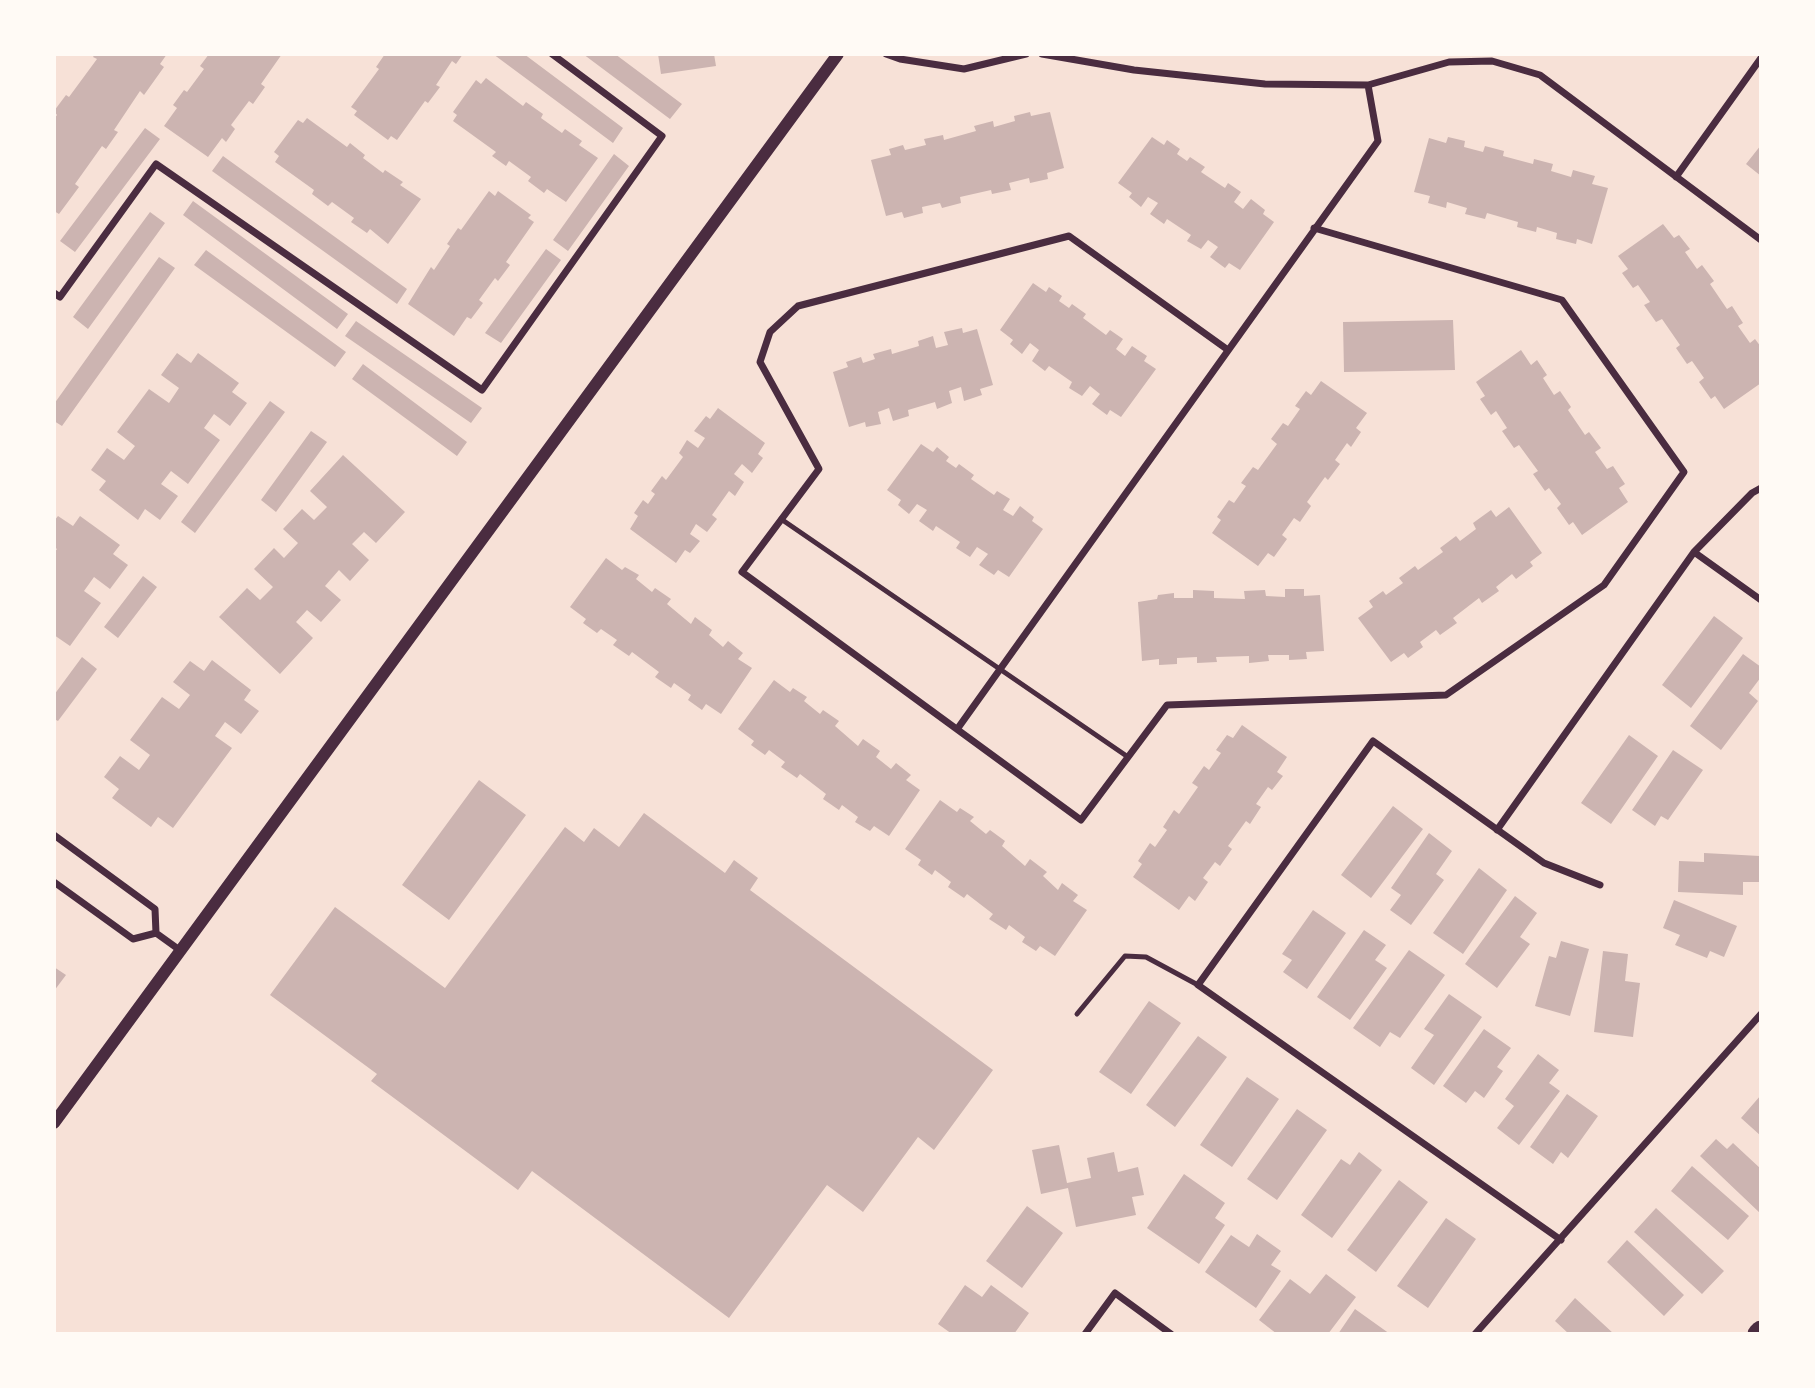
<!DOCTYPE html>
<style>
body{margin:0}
#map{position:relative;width:1815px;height:1388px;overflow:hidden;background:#f7e1d7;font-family:"IBM Plex Sans",sans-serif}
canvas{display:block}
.frame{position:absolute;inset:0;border:56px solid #fffaf5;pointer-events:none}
</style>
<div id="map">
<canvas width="1815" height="1388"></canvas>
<div class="frame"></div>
</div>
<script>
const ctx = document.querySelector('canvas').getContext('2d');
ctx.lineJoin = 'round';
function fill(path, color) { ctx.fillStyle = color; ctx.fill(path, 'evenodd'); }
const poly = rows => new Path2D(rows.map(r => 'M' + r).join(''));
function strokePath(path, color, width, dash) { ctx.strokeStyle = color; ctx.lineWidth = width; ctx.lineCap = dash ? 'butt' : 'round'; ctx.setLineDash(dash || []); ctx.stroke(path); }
const building = poly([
 [95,54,167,54,160,64,164,67,144,95,140,91,114,130,118,132,106,149,102,146,75,184,79,187,59,214,54,211,54,119,57,115,54,111,66,95,69,97,97,59,93,57],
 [209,54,282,54,261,84,265,87,253,104,249,101,231,125,235,129,226,142,222,138,208,157,164,126,177,108,173,105,184,90,187,92,204,69,200,66],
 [385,54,463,54,456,64,452,61,436,85,440,87,428,103,425,101,397,140,391,136,388,140,354,115,357,111,351,107,379,69,376,67],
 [493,54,524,54,623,128,613,143],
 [583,54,615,54,682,104,670,119],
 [658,54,714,54,716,66,661,74],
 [486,78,523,106,526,102,543,114,541,118,562,133,565,129,582,141,579,145,598,158,566,202,547,189,544,193,528,181,531,177,509,161,506,166,492,156,496,152,453,121,457,115,453,112,476,80,481,84],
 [1030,112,1031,116,1050,112,1064,168,1047,173,1048,179,1030,183,1029,178,1009,183,1011,190,992,194,991,190,960,197,961,203,942,208,940,203,922,207,923,213,904,218,902,212,886,216,871,160,891,155,889,149,903,145,905,150,926,145,924,139,943,135,944,140,976,131,974,126,993,121,994,127,1015,121,1014,116],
 [307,118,347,147,350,143,365,155,363,158,383,173,385,170,403,182,400,185,421,199,388,244,370,229,367,233,351,222,354,218,332,202,328,206,312,194,314,190,275,162,279,156,274,152,298,120,303,123],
 [145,128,160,139,75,252,60,241],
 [1152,137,1164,145,1167,140,1180,149,1177,154,1187,161,1190,157,1205,167,1201,172,1225,188,1228,183,1241,192,1234,202,1243,209,1251,199,1265,210,1263,214,1274,222,1240,270,1229,263,1225,268,1210,257,1218,247,1208,240,1201,249,1187,241,1191,235,1167,219,1164,224,1150,214,1158,203,1148,197,1141,207,1129,197,1132,193,1118,183],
 [1448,137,1465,141,1464,147,1483,152,1485,146,1504,151,1503,156,1533,164,1534,159,1553,164,1551,171,1571,177,1573,170,1595,176,1592,184,1608,188,1592,244,1577,239,1576,244,1556,239,1557,233,1537,227,1536,232,1517,227,1518,222,1487,213,1485,219,1465,214,1467,208,1447,202,1446,208,1428,203,1430,196,1414,192,1429,138,1446,143],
 [1761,145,1761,176,1746,164],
 [614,154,629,166,568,251,553,240],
 [223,156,407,289,397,304,212,171],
 [489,191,495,196,498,191,531,215,528,218,534,222,506,262,510,265,498,281,495,278,479,300,483,303,471,319,467,317,454,336,408,304,431,267,434,270,450,246,447,244,458,228,461,230],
 [193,201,348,314,337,329,183,215],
 [150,212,165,223,88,329,73,317],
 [1663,224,1674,238,1679,235,1690,249,1685,252,1697,269,1702,265,1714,281,1710,284,1727,309,1732,306,1743,323,1738,326,1750,343,1755,339,1761,347,1761,383,1724,409,1715,396,1711,399,1699,382,1704,378,1692,361,1687,364,1676,348,1680,345,1662,319,1656,322,1644,305,1650,302,1638,285,1633,288,1622,273,1628,269,1618,256],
 [546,249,561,260,501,343,485,333],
 [206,250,346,352,335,367,194,265],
 [159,257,175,268,62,426,54,421,54,404],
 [1033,283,1046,292,1049,287,1062,296,1059,301,1069,308,1072,304,1086,314,1083,318,1106,335,1110,330,1123,339,1116,349,1125,356,1132,346,1147,356,1144,361,1156,369,1121,417,1110,410,1107,415,1092,404,1100,394,1090,386,1082,396,1069,388,1072,382,1049,366,1045,371,1032,361,1039,350,1030,343,1022,354,1010,344,1013,340,1000,330],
 [1453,320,1455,370,1344,372,1343,322],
 [356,321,482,408,471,423,345,336],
 [962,328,963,333,977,329,993,385,980,389,982,395,964,401,961,387,949,391,952,403,937,409,935,402,908,410,909,416,893,421,889,408,878,412,881,424,866,427,865,422,849,427,833,372,848,367,846,362,861,357,863,363,875,359,873,354,891,349,892,354,919,346,918,341,933,336,936,348,948,345,944,332],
 [1521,350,1531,365,1537,360,1547,375,1543,378,1554,395,1560,391,1571,407,1568,410,1585,435,1589,432,1601,448,1595,452,1607,469,1613,466,1625,484,1619,488,1628,502,1582,535,1573,522,1569,525,1557,508,1561,504,1549,488,1545,491,1533,474,1538,471,1519,445,1514,448,1502,431,1507,428,1496,411,1491,415,1480,399,1485,396,1476,382],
 [177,353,191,363,198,353,239,383,232,392,247,403,230,426,214,414,204,428,220,440,188,484,171,471,161,484,178,496,160,520,145,509,138,520,99,490,106,481,91,470,107,448,124,460,135,446,117,432,149,389,169,403,179,388,161,375],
 [363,364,467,442,457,456,352,379],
 [1321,381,1367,413,1356,428,1361,432,1351,447,1347,443,1335,460,1340,464,1328,480,1325,477,1307,502,1311,506,1300,522,1294,518,1282,535,1287,539,1274,557,1268,553,1258,566,1212,533,1221,520,1217,517,1229,500,1234,503,1246,486,1241,483,1253,467,1258,470,1277,444,1271,439,1283,423,1288,426,1300,409,1295,406,1306,391,1311,395],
 [270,401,285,412,195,533,181,522],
 [718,408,765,443,758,454,763,458,752,473,742,464,734,474,744,482,735,496,729,491,712,515,717,519,707,532,696,524,690,534,700,541,690,553,685,550,676,563,630,529,638,516,634,513,643,500,648,504,655,494,651,491,662,476,666,480,683,457,679,453,687,440,698,448,705,438,694,431,706,416,710,419],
 [311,431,327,442,276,512,261,500],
 [921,444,933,452,937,447,949,457,946,461,956,468,959,464,974,475,971,479,994,495,997,491,1010,499,1003,510,1013,516,1020,506,1034,517,1032,521,1043,529,1009,577,998,570,994,575,979,565,988,554,977,547,970,557,956,548,960,542,936,526,933,531,919,521,927,510,917,504,909,514,898,505,901,500,887,490],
 [343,455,405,512,376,543,364,532,352,544,369,560,350,581,339,570,325,586,341,600,321,622,307,610,296,622,313,638,280,674,219,617,247,588,260,600,273,587,254,569,274,548,284,558,298,543,283,529,302,509,314,520,327,507,310,491],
 [1509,507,1542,553,1530,562,1533,566,1516,579,1512,574,1496,587,1499,591,1482,603,1479,598,1453,618,1457,623,1440,635,1436,630,1420,642,1423,647,1408,658,1404,653,1391,662,1358,618,1373,607,1369,601,1383,591,1386,595,1403,583,1399,578,1415,566,1418,570,1443,552,1440,548,1456,536,1460,541,1476,529,1473,523,1491,510,1496,517],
 [58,516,73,526,80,516,120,545,113,554,128,565,110,589,94,577,84,591,101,603,70,646,54,635,54,553,57,549,54,547,54,521],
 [606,558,622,570,625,567,639,575,636,579,652,592,655,588,671,599,667,604,691,624,695,617,712,630,709,635,723,647,728,641,743,653,738,659,752,668,721,714,706,704,702,710,688,700,691,695,674,683,671,688,655,677,659,672,632,652,629,656,613,645,617,640,601,629,597,633,583,623,586,619,570,607],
 [143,576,157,587,118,638,104,627],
 [1285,589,1304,589,1304,596,1320,595,1324,651,1306,652,1307,659,1289,660,1289,655,1268,655,1269,661,1249,663,1249,656,1216,657,1217,662,1197,663,1197,657,1177,658,1177,664,1159,665,1159,659,1142,661,1138,602,1157,599,1158,595,1174,593,1174,598,1193,598,1193,590,1214,591,1214,598,1245,599,1244,591,1265,590,1266,596,1285,597],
 [1714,616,1743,638,1691,708,1662,685],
 [1743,654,1761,667,1761,677,1749,693,1758,701,1721,750,1690,726],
 [82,657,97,669,58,721,54,719,54,695],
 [212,660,251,690,244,700,259,711,241,734,225,722,215,736,232,748,173,828,158,817,151,827,112,798,119,789,104,777,120,756,139,770,150,755,130,740,162,697,179,709,190,695,173,682,190,661,204,671],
 [774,680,790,692,793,688,807,697,804,701,820,714,823,710,839,721,835,726,858,746,863,739,880,751,876,757,891,769,896,763,911,775,906,780,920,790,889,836,874,826,870,831,855,822,858,817,842,805,839,810,823,799,826,794,800,774,797,778,781,767,785,762,769,750,765,755,751,745,754,741,738,729],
 [1242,725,1287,757,1277,772,1283,776,1272,790,1268,787,1256,804,1261,807,1250,824,1246,821,1228,846,1232,849,1220,866,1215,862,1203,878,1208,882,1195,901,1189,896,1179,910,1133,877,1142,864,1138,861,1150,843,1155,847,1167,830,1163,827,1174,810,1179,814,1198,787,1192,783,1204,766,1209,770,1221,753,1216,750,1227,735,1233,738],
 [1629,735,1658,756,1611,824,1581,803],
 [1673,750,1703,770,1668,820,1661,816,1655,826,1632,810],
 [479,780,526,815,449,920,402,885],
 [940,800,957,812,960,808,974,817,970,821,986,834,990,830,1005,841,1002,846,1025,866,1030,859,1047,872,1043,876,1058,890,1062,883,1078,895,1073,901,1087,910,1055,956,1040,946,1036,951,1022,942,1025,937,1009,925,1006,930,989,919,993,914,967,894,964,898,948,887,951,882,935,870,932,875,918,865,921,860,905,849],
 [1393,806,1423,829,1371,898,1341,875],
 [644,813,725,873,734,860,758,878,750,890,993,1070,934,1150,918,1137,863,1212,827,1185,729,1318,532,1171,518,1190,371,1081,377,1074,270,995,335,907,445,988,565,827,584,842,594,828,619,847],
 [1429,833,1452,851,1436,874,1444,880,1411,925,1390,910,1401,895,1391,888],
 [1704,853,1760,856,1759,882,1743,882,1743,895,1678,892,1679,861,1704,862],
 [1479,868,1507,890,1463,954,1433,933],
 [1515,896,1537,913,1520,937,1530,944,1497,988,1465,964],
 [1674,900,1737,926,1724,957,1710,951,1707,958,1675,945,1680,935,1663,928],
 [1313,910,1346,933,1307,989,1283,972,1292,960,1282,954],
 [1364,930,1386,945,1375,960,1387,968,1350,1020,1317,997],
 [1561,941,1589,949,1570,1016,1535,1006,1549,956,1556,958],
 [1409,950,1445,975,1400,1038,1390,1032,1380,1047,1353,1028],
 [1603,951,1628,954,1625,981,1640,983,1633,1037,1594,1032],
 [54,967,66,975,54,991],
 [1449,994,1482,1017,1434,1085,1411,1068,1434,1035,1424,1029],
 [1149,1001,1181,1023,1131,1094,1099,1072],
 [1484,1029,1511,1048,1497,1067,1503,1071,1484,1098,1475,1091,1466,1103,1443,1086],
 [1198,1036,1227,1057,1175,1127,1146,1105],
 [1538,1054,1559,1070,1549,1083,1560,1091,1519,1145,1497,1128,1514,1106,1505,1099],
 [1247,1077,1279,1099,1232,1167,1200,1145],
 [1567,1094,1598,1116,1568,1158,1561,1152,1553,1164,1530,1147],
 [1761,1095,1761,1136,1741,1118],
 [1297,1109,1327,1130,1277,1200,1247,1179],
 [1716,1139,1727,1149,1733,1143,1761,1169,1761,1214,1700,1156],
 [1059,1145,1067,1183,1091,1178,1087,1158,1114,1152,1118,1172,1138,1167,1144,1195,1132,1197,1136,1215,1076,1227,1068,1188,1041,1194,1032,1150],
 [1359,1152,1382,1170,1332,1238,1301,1215,1341,1159,1350,1165],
 [1692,1166,1749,1216,1728,1240,1671,1191],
 [1184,1174,1225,1203,1215,1218,1225,1225,1199,1264,1147,1228],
 [1399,1180,1428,1202,1376,1272,1347,1250],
 [1027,1206,1063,1233,1022,1288,986,1261],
 [1656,1208,1724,1271,1702,1294,1634,1232],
 [1446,1218,1476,1239,1428,1308,1397,1286],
 [1257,1234,1281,1251,1271,1265,1281,1271,1256,1308,1205,1272,1231,1235,1249,1247],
 [1627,1240,1684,1295,1664,1316,1607,1262],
 [1326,1274,1356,1297,1328,1334,1277,1334,1259,1320,1290,1279,1310,1294],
 [965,1285,982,1297,991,1285,1029,1313,1014,1334,952,1334,938,1324],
 [1575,1298,1614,1334,1569,1334,1555,1321],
 [1355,1309,1390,1334,1338,1334]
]);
const service = poly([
 [781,519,1128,757],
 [1077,1014,1125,956,1146,957,1198,985]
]);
const minor = poly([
 [886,54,900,59,964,69,1026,54],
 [1042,54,1134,70,1265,84,1368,85,1449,62,1492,61,1540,75,1761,240],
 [1676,177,1761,58],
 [54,293,60,297,156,164,482,390,662,136,552,54],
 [1228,350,1069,236,798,306,770,332,760,362,819,469,742,572,1081,820,1167,705,1446,695,1604,585,1684,472,1562,300,1314,228],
 [1694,552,1761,600],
 [958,728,1378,141,1368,85],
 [1497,830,1694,552,1752,493,1761,488],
 [54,835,155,909,156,933],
 [54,882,133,939,156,933],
 [156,933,181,951],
 [1561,1240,1198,985,1373,741,1544,863,1600,885],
 [1085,1334,1115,1293,1171,1334],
 [1475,1334,1761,1014]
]);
const tertiary = poly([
 [54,1123,838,54]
]);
const motorway = poly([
 [1758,1334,1761,1331]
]);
fill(building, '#ccb4b1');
strokePath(service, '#4a2c40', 5);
strokePath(minor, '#4a2c40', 7);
strokePath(tertiary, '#4a2c40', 12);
strokePath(motorway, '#4a2c40', 21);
</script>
